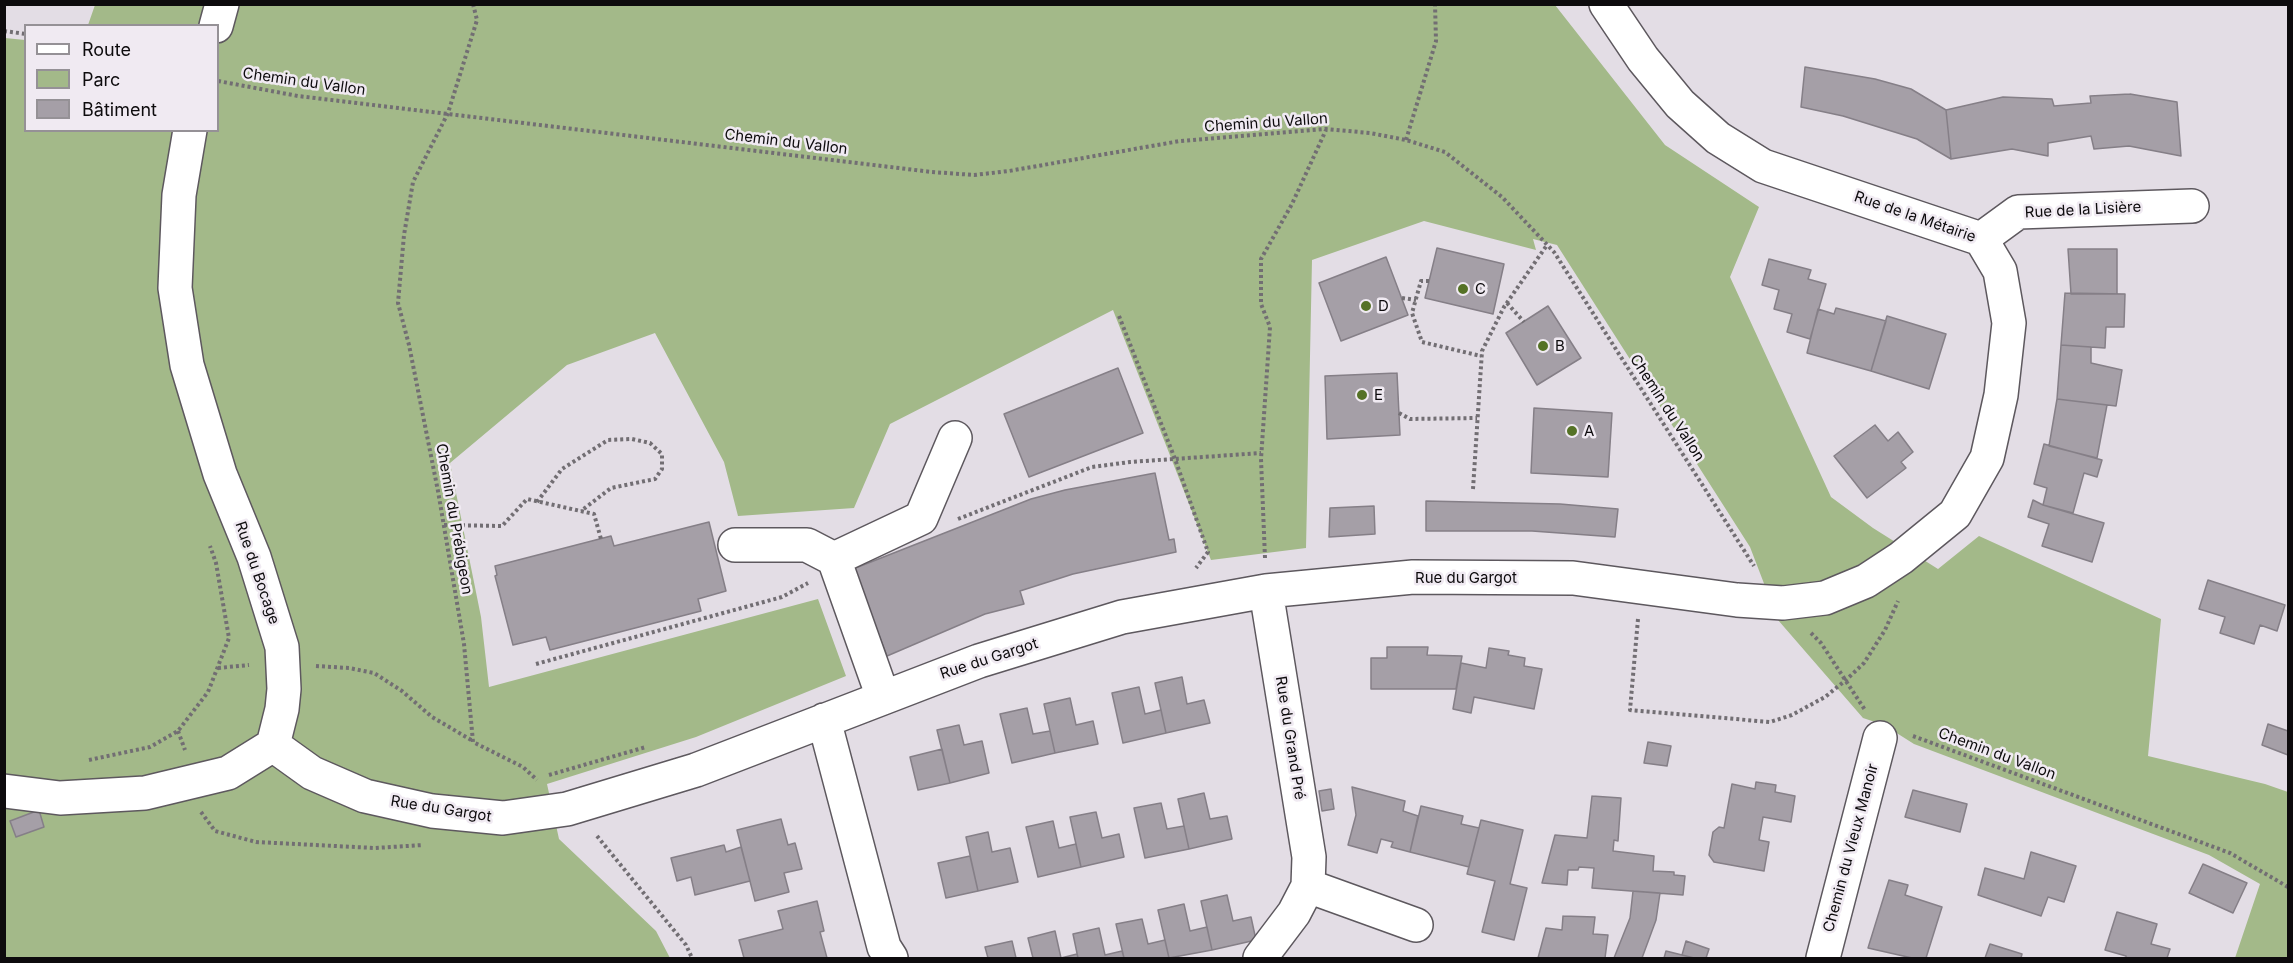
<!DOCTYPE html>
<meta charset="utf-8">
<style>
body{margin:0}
#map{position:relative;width:2293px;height:963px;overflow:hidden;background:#e3dde5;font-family:Inter,sans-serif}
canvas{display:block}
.frame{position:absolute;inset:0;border:6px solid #0d0b0d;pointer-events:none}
.legend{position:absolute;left:24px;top:24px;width:195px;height:108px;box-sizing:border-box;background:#f0eaf2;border:2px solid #959196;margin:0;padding:8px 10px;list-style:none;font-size:18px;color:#0d0b0d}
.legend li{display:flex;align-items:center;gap:12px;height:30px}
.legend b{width:30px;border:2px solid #959196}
</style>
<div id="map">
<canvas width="2293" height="963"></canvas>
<div class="frame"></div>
<ul class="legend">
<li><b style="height:8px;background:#fff"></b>Route</li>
<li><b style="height:16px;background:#a3b989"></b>Parc</li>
<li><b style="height:16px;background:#a59fa7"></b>Bâtiment</li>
</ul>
</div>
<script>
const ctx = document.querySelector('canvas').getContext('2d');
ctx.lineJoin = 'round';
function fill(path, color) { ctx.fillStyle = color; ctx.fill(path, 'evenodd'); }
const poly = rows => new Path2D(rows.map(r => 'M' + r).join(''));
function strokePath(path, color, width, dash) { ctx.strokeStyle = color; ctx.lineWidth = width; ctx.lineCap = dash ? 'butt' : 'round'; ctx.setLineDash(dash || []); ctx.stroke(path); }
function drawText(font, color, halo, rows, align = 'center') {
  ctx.font = font + ' Inter,sans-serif'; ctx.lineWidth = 5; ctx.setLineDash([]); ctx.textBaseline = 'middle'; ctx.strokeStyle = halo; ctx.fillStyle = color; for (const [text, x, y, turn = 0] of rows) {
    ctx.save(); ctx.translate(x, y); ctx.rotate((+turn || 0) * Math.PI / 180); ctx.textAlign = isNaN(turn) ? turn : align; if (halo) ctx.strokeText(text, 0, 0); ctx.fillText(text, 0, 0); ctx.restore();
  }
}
const green = poly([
 [95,5,1555,5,1665,145,1759,207,1730,277,1831,497,1873,528,1938,569,1979,536,2161,619,2148,756,2265,784,2288,792,2288,958,2235,958,2260,884,2209,855,1914,744,1884,725,1863,718,1778,620,1750,547,1557,245,1533,239,1536,250,1424,221,1312,260,1306,548,1211,560,1113,310,890,424,854,508,738,516,724,462,655,333,567,365,450,463,481,617,489,687,818,599,846,676,696,737,547,784,559,839,656,931,670,958,5,958,5,38,25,40,26,130,218,130,218,26,88,25]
]);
const building = poly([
 [1805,67,1875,79,1911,89,1946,110,1951,159,1917,139,1843,116,1801,107,1805,67],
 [2130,94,2177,102,2181,156,2129,146,2094,149,2091,136,2048,143,2048,156,2012,149,1951,159,1946,110,2003,97,2052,99,2054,106,2091,103,2090,96,2130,94],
 [1437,248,1504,264,1493,314,1425,298,1437,248],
 [2068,249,2117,249,2117,294,2071,294,2068,249],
 [1386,257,1408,315,1341,341,1319,283,1386,257],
 [1769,259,1811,270,1808,279,1826,284,1810,339,1787,332,1792,314,1774,309,1779,290,1762,285,1769,259],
 [2065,293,2125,294,2124,327,2106,327,2105,348,2061,345,2065,293],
 [1548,306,1581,358,1537,385,1506,333,1548,306],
 [1836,308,1886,321,1871,371,1807,353,1818,309,1834,314,1836,308],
 [1887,316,1946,334,1929,389,1871,371,1887,316],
 [2061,345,2091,347,2091,363,2122,370,2116,406,2057,399,2061,345],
 [1118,368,1143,433,1029,477,1004,414,1118,368],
 [1397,373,1400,435,1327,439,1325,376,1397,373],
 [2057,399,2107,405,2097,458,2049,446,2057,399],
 [1534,408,1612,413,1608,477,1531,473,1534,408],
 [1875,425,1888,441,1898,432,1913,452,1901,462,1906,468,1867,498,1834,456,1875,425],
 [2044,444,2102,460,2097,477,2084,473,2073,513,2043,505,2047,488,2034,484,2044,444],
 [1155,473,1169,540,1174,539,1176,552,1073,574,1020,591,1024,604,985,614,887,656,853,569,1031,499,1065,490,1155,473],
 [2033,500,2043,505,2104,523,2092,562,2042,546,2049,524,2028,517,2033,500],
 [1426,501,1560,504,1618,509,1615,537,1532,531,1426,531,1426,501],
 [1374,506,1375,534,1329,537,1330,508,1374,506],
 [709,522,726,591,698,599,701,611,550,650,546,637,513,645,495,576,497,575,495,566,611,536,614,546,709,522],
 [2208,580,2285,605,2277,631,2260,625,2254,644,2220,633,2225,617,2199,609,2208,580],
 [1387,647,1428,647,1427,655,1462,656,1456,689,1371,689,1371,658,1387,658,1387,647],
 [1489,648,1509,651,1508,655,1525,658,1524,666,1542,669,1534,709,1474,697,1471,713,1453,709,1461,663,1486,668,1489,648],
 [1182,677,1187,704,1204,700,1210,723,1166,733,1155,683,1182,677],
 [1139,687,1145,714,1161,710,1166,733,1123,743,1112,693,1139,687],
 [1070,698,1076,725,1093,721,1098,744,1055,753,1044,704,1070,698],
 [1027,708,1033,734,1050,731,1055,753,1012,763,1000,714,1027,708],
 [2268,724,2288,731,2288,755,2262,745,2268,724],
 [959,725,964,745,982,741,989,773,950,783,937,730,959,725],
 [1648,742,1671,746,1667,766,1644,763,1648,742],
 [942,749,950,783,918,790,910,757,942,749],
 [1756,782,1776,785,1775,792,1795,796,1791,822,1763,817,1759,840,1769,842,1764,871,1714,862,1709,855,1713,832,1719,827,1724,828,1732,784,1755,789,1756,782],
 [1352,787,1405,801,1403,811,1418,816,1410,852,1391,847,1393,842,1381,839,1377,853,1348,845,1356,815,1352,787],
 [1331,789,1334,809,1322,811,1319,791,1331,789],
 [1913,790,1967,804,1960,832,1905,817,1913,790],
 [1204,793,1210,819,1227,816,1232,839,1189,849,1178,799,1204,793],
 [1592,796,1621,798,1618,841,1614,840,1613,851,1654,856,1653,871,1674,872,1674,875,1685,876,1683,895,1592,888,1594,868,1579,867,1578,870,1568,870,1567,885,1542,883,1555,835,1587,838,1592,796],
 [1161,803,1167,829,1184,826,1189,849,1145,858,1134,808,1161,803],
 [1421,806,1463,816,1461,824,1479,828,1469,867,1410,852,1421,806],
 [39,810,44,827,16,837,10,821,39,810],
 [1096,812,1102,838,1119,834,1124,857,1081,867,1070,817,1096,812],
 [781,819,788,845,795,843,802,869,784,873,789,892,755,901,737,830,781,819],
 [1481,820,1523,830,1510,884,1527,888,1514,940,1482,932,1495,881,1467,874,1481,820],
 [1053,821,1059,848,1076,844,1081,867,1038,877,1026,827,1053,821],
 [988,832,992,852,1010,848,1018,882,978,891,966,837,988,832],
 [724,845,726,852,741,847,750,881,695,895,691,877,677,881,671,858,724,845],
 [2031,852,2076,866,2064,902,2048,897,2041,916,1978,895,1985,868,2024,879,2031,852],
 [970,856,978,891,946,898,938,863,970,856],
 [2203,864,2247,883,2233,913,2189,893,2203,864],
 [1889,880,1908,885,1905,895,1942,907,1926,958,1912,958,1868,948,1889,880],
 [1633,891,1660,893,1656,920,1642,958,1614,958,1630,918,1633,891],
 [1227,895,1233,921,1251,917,1256,940,1212,950,1201,901,1227,895],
 [817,901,824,931,820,932,827,958,744,958,739,940,783,929,778,911,817,901],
 [1184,904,1190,931,1207,927,1212,950,1169,958,1158,910,1184,904],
 [2117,912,2157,924,2151,944,2170,949,2167,958,2126,958,2126,956,2105,950,2117,912],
 [1563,916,1595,917,1593,934,1608,935,1605,958,1538,958,1546,928,1562,930,1563,916],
 [1142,919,1148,944,1165,940,1169,958,1124,958,1116,924,1142,919],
 [1099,928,1105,955,1122,951,1124,958,1078,958,1073,934,1099,928],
 [1055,931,1061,958,1077,954,1078,958,1033,958,1028,938,1055,931],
 [1012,941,1016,958,988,958,985,947,1012,941],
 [1686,941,1709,949,1706,958,1694,958,1682,955,1686,941],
 [1990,944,2022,954,2021,958,1985,958,1990,944],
 [1666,951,1694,958,1664,958,1666,951]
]);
const path = poly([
 [473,4,477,20,448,113,413,182,404,235,398,303,409,345,438,491,464,644,473,742,523,767,537,780],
 [4,31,26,34],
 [218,81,298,96,932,172,974,175,1009,171,1180,141,1326,129,1370,133,1406,140,1445,152,1502,197,1554,252,1754,566],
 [1406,140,1436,41,1435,4],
 [1429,281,1421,281,1412,313,1422,342,1481,356],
 [1402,298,1416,300],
 [1507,303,1524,322],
 [1119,316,1175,459,1208,552,1196,568],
 [1399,413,1410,419,1477,418],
 [1473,489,1482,351,1504,307,1547,245],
 [537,502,562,469,608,440,632,439,650,443,662,454,662,469,655,479,611,488,581,511],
 [958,519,1092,467,1130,462,1261,453],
 [444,525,502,526,527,499,594,514,601,539],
 [1265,558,1261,459,1270,327,1261,304,1261,259,1292,204,1326,130],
 [1638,619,1630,710,1770,722,1792,715,1825,697,1846,680,1864,663,1885,630,1898,601],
 [1811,633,1821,643,1865,710],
 [536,664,782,597,808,583],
 [316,666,349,668,374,673,402,691,432,717,473,741],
 [218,668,249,665],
 [178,731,185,750],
 [1913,736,2230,853,2288,887],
 [89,760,150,747,178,731,208,692,229,638,216,563,210,546],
 [549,775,646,747],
 [201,812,215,831,256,842,375,848,423,845],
 [597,836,686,945,692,958]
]);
const minor = poly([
 [216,26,222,4],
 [1981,239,2018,212,2192,206],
 [735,545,807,545,834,559],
 [883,697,834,559,921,518,955,438],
 [824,720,884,947,891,958],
 [273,745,312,773,365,796,432,811,503,818,567,809,696,770,979,661,1122,617,1266,591,1413,577,1573,578,1737,600,1783,603,1825,598,1866,581,1901,558,1955,514,1987,458,2001,395,2009,323,2000,271,1981,239,1763,166,1718,138,1680,104,1643,59,1606,4],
 [4,791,60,798,145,793,228,773,273,745,282,709,284,689,282,647,254,557,220,474,187,365,175,288,179,195,190,130],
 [1308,886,1416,925],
 [1260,958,1294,913,1308,886,1309,857,1266,591],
 [1823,958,1880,738]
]);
const markers = [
 [1463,289,6,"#557226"],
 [1366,306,6,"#557226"],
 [1543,346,6,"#557226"],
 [1362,395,6,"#557226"],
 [1572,431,6,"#557226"]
];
const streetNames = [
 ["Chemin du Vallon",304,82,8],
 ["Chemin du Vallon",1266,123,-4],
 ["Chemin du Vallon",786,142,7],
 ["Rue de la Lisière",2083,210,-3],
 ["Rue de la Métairie",1915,217,19],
 ["Chemin du Vallon",1667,408,57],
 ["Chemin du Prébigeon",454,519,80],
 ["Rue du Bocage",257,573,71],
 ["Rue du Gargot",1466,578],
 ["Rue du Gargot",989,659,-18],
 ["Rue du Grand Pré",1290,738,81],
 ["Chemin du Vallon",1997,754,20],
 ["Rue du Gargot",441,809,9],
 ["Chemin du Vieux Manoir",1851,848,-75]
];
const poiNames = [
 ["C",1475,289],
 ["D",1378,306],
 ["B",1555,346],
 ["E",1374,395],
 ["A",1584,431]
];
fill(green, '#a3b989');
fill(building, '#a59fa7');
strokePath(building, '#857f87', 1.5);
strokePath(minor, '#5d585e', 36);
strokePath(path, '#726e73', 4, [3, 3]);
strokePath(minor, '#fff', 33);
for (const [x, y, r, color] of markers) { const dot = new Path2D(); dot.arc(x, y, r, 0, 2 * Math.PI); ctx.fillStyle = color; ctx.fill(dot); strokePath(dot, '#f0eaf2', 2); }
drawText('15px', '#0d0b0d', '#f0eaf2', streetNames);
drawText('15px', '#0d0b0d', '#f0eaf2', poiNames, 'left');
</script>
